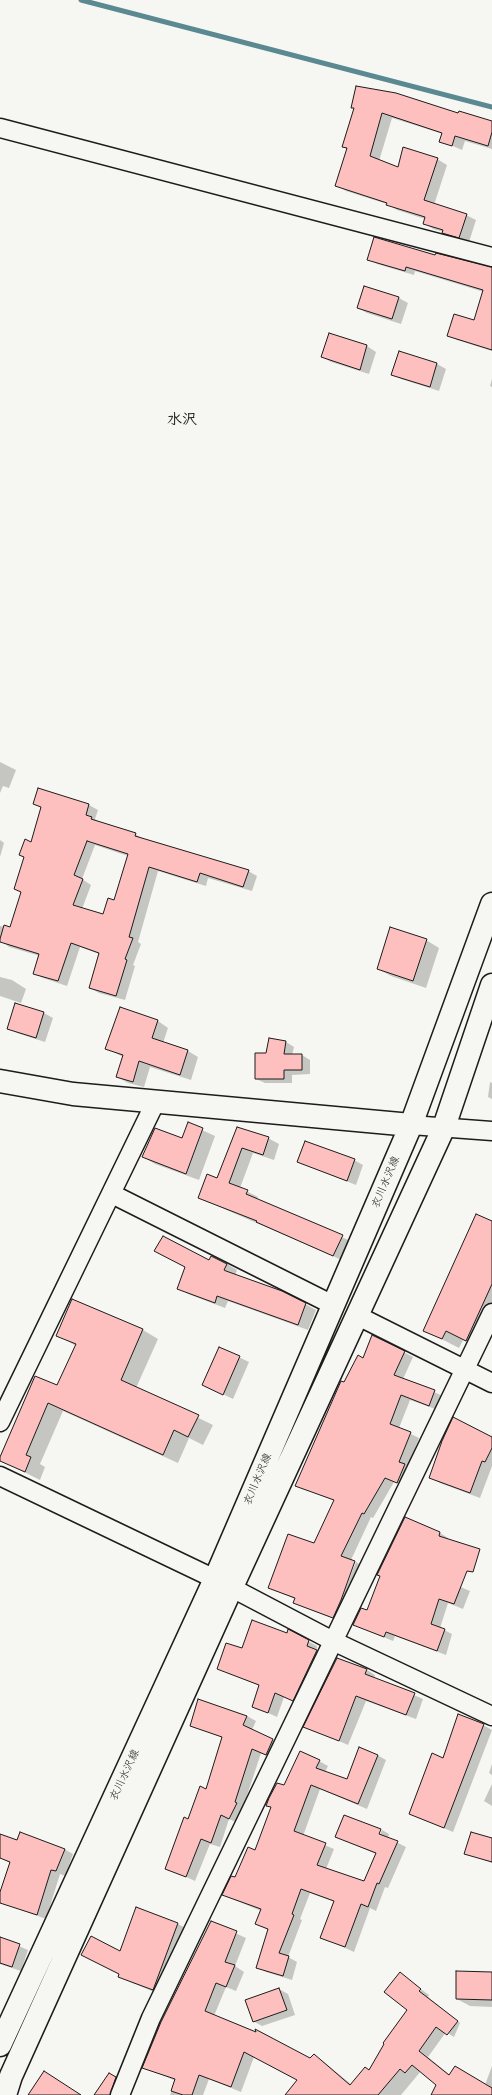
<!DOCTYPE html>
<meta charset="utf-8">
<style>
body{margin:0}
canvas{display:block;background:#f6f6f2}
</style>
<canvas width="492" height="2095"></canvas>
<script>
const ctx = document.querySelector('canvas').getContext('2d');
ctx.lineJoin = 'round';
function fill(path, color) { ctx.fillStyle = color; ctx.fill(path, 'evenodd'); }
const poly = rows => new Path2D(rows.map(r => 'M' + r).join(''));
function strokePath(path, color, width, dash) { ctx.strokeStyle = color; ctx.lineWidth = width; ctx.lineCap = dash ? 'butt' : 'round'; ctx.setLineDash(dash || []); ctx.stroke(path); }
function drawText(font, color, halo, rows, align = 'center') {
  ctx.font = font + ' "Balsamiq Sans","Klee One",sans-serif'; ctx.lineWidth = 3.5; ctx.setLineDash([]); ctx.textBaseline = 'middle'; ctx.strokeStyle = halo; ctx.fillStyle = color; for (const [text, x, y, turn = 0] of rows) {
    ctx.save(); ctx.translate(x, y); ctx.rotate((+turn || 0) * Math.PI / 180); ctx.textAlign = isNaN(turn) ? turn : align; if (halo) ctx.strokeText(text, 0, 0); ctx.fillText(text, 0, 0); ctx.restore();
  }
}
const shadow = poly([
 [352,107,459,115,492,122,492,149,465,141,462,150,441,141,443,134,392,118,379,161,398,168,437,159,447,165,434,205,466,215,476,220,469,242,453,238,444,232,433,229,424,223,425,219,397,210,387,204,346,191,336,185,347,149,343,147,355,109],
 [436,256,492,268,492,351,457,340,448,335,474,321,484,292,415,271,414,275,377,264,369,259],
 [399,298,408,303,401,324,367,313,358,308],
 [329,334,367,346,376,352,369,374,331,362,322,357],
 [437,364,446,369,439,391,401,379,392,374],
 [492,379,492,387,490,386],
 [0,762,16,770,9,788,3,786,0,793],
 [39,789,89,805,98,810,95,819,101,823,135,834,144,839,248,871,257,876,252,891,208,878,206,886,158,871,138,942,141,944,133,965,135,966,125,1000,99,993,90,988,99,954,80,947,67,986,43,978,34,973,40,956,9,947,0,940,0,926,10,928,22,893,15,889,25,858,20,855,31,843,42,808,34,804],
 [95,845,128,856,115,902,104,916,82,909,91,885,82,879],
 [0,840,4,843,0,857],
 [426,940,439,948,426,988,391,976,378,969],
 [0,977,12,980,26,989,21,1003,0,996],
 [16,1004,44,1013,53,1018,45,1042,17,1033,8,1028],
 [158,1021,168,1028,163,1043,188,1051,198,1057,191,1080,150,1067,144,1087,128,1083,117,1077,123,1057,106,1048],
 [286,1042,294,1047,292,1055,302,1055,310,1060,310,1074,292,1075,292,1083,265,1083,256,1079,266,1054],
 [490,1082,492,1083,492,1099,488,1097],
 [189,1124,215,1136,199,1180,155,1164,143,1157,182,1139],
 [237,1128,268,1138,279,1144,274,1160,253,1153,240,1188,258,1197,257,1200,353,1242,344,1261,199,1198,218,1180],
 [354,1160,363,1165,356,1185,298,1162],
 [492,1223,492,1330,483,1349,463,1340,459,1348,424,1330],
 [210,1262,227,1264,237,1270,235,1276,305,1304,316,1310,308,1330,228,1301,225,1308,188,1294,178,1288,186,1267],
 [72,1300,143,1330,158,1339,136,1388,213,1425,203,1445,189,1438,178,1463,63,1411,40,1464,45,1467,40,1480,0,1460,57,1386,76,1346,57,1335],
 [372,1336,413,1357,403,1379,443,1396,438,1410,410,1400,399,1428,419,1438,408,1467,406,1487,394,1482,373,1518,371,1517,351,1560,354,1562,332,1618,303,1607,294,1602,295,1599,269,1588,315,1544,335,1501,296,1485,344,1383,364,1359],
 [220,1348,249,1362,233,1399,204,1385],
 [492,1434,492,1466,480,1498,440,1483,430,1477,491,1437],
 [440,1533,448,1538,449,1582,470,1591,463,1609,448,1603,440,1628,452,1634,446,1655,395,1636,393,1641,354,1625],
 [356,1562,364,1567,342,1622,333,1619],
 [289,1631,317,1646,316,1651,325,1656,302,1705,284,1697,277,1717,253,1706,260,1686,218,1669,287,1635],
 [337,1659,367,1670,375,1675,374,1678,423,1699,416,1719,366,1701,348,1745,305,1726],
 [199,1701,247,1716,256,1721,252,1730,282,1745,275,1759,261,1753,238,1823,229,1819,220,1847,210,1844,195,1881,167,1868,189,1820,207,1790,223,1738,191,1725],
 [483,1725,492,1730,453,1832,410,1814],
 [377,1755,386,1760,367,1809,320,1789,303,1836,334,1849,326,1869,364,1882,376,1854,336,1837,380,1829,378,1839,382,1830,389,1834,388,1838,406,1847,388,1888,385,1887,376,1911,370,1908,354,1952,321,1937,335,1902,310,1893,300,1919,302,1920,288,1957,297,1962,292,1980,266,1972,257,1967,268,1930,256,1924,261,1911,223,1895,256,1851,272,1808,268,1805,284,1786,319,1761,328,1766,325,1772,347,1781],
 [492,1764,492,1775,489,1773],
 [492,1784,492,1806,484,1801],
 [0,1835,18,1842,64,1849,73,1854,65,1876,60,1874,46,1919,0,1902,0,1895,10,1863,0,1858],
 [492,1839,492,1863,465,1853],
 [137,1909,178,1924,189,1930,164,1996,130,1982,119,1976,120,1975,93,1961,120,1952],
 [211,1922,246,1938,235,1966,244,1972,236,1991,226,1987,214,2016,311,2060,314,2056,323,2061,352,2085,369,2071,409,2010,400,1974,429,1995,428,1997,460,2023,454,2037,446,2032,428,2057,450,2075,485,2085,492,2066,492,2095,432,2095,438,2085,421,2071,401,2095,286,2095,298,2080,254,2057,241,2092,209,2079,203,2095,170,2095,176,2081,144,2067],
 [0,1938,28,1950,21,1971,0,1964],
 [492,1973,492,2007,470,2006,457,1999],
 [279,1989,288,1994,295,2015,262,2026,253,2021],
 [109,2074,125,2083,121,2095,111,2095,114,2085,109,2095,94,2095]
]);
const stream = poly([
 [81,0,492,107]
]);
const building = poly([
 [356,86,396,93,458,113,459,111,492,121,492,132,488,146,455,136,452,146,439,142,442,133,382,113,370,156,398,167,403,147,438,158,424,200,467,214,459,238,442,233,443,230,423,224,425,217,386,205,387,203,335,186,347,148,342,147,354,108,351,108,356,86],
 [374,237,435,255,436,253,492,267,492,350,447,336,454,314,474,320,483,290,406,267,405,271,367,260,374,237],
 [364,286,399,297,392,319,357,308,364,286],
 [329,333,367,345,360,370,321,357,329,333],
 [399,351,437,363,430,387,391,375,399,351],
 [38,788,89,804,86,815,92,817,91,819,136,833,135,836,249,870,243,887,200,873,197,882,149,867,129,937,133,938,125,959,127,960,116,996,89,988,99,953,71,943,58,981,33,974,39,954,0,942,0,939,4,925,10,927,21,892,14,889,24,857,19,855,25,839,31,842,41,807,33,804,38,788],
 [87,841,128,854,114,900,108,898,103,914,73,905,83,879,74,875,87,841],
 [390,927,427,939,413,981,377,969,390,927],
 [15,1003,44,1012,36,1038,7,1029,15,1003],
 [120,1007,158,1020,152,1038,188,1050,180,1075,139,1061,133,1082,116,1077,123,1055,105,1049,120,1007],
 [269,1038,286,1041,284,1054,302,1054,302,1070,284,1070,284,1079,255,1079,255,1053,266,1053,269,1038],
 [188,1122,203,1128,186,1174,142,1157,155,1128,182,1138,188,1122],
 [237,1127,269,1137,263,1155,242,1148,229,1183,248,1190,246,1194,343,1235,333,1256,256,1222,257,1221,198,1198,207,1174,217,1178,237,1127],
 [305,1141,355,1159,347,1181,297,1162,305,1141],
 [476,1214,492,1221,492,1284,466,1341,446,1331,442,1339,423,1331,476,1214],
 [163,1236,209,1260,211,1256,227,1264,224,1270,226,1271,282,1291,306,1303,298,1325,217,1296,215,1303,177,1289,185,1267,154,1251,163,1236],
 [72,1299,143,1329,121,1380,199,1415,188,1437,174,1430,163,1455,48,1403,26,1455,31,1457,25,1472,0,1461,0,1457,35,1376,57,1385,76,1344,56,1336,72,1299],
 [372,1335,405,1351,394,1375,435,1390,429,1406,401,1395,390,1424,411,1432,399,1462,405,1464,397,1483,385,1478,364,1514,362,1513,341,1556,355,1561,341,1600,333,1618,293,1603,295,1598,268,1588,288,1534,314,1543,334,1500,295,1486,341,1381,344,1382,358,1355,363,1358,372,1335],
 [219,1347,240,1356,223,1395,202,1385,219,1347],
 [453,1417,492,1437,492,1448,485,1462,482,1461,470,1493,429,1478,442,1441,453,1417],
 [405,1517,440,1532,439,1536,480,1549,473,1572,467,1571,454,1604,439,1599,431,1624,445,1629,437,1651,386,1632,384,1637,353,1625,361,1608,367,1610,380,1576,377,1575,405,1517],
 [252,1620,287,1633,288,1629,309,1640,307,1646,317,1650,293,1701,275,1693,268,1713,252,1707,259,1685,217,1669,226,1643,242,1648,252,1620],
 [337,1658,367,1669,365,1674,415,1693,406,1715,356,1696,339,1741,303,1727,337,1658],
 [198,1699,247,1716,243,1725,273,1739,266,1755,252,1749,235,1802,237,1803,229,1819,221,1815,211,1843,201,1839,186,1877,165,1869,184,1817,188,1819,200,1786,206,1789,222,1737,190,1726,198,1699],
 [458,1714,484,1724,444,1828,409,1814,432,1753,443,1758,458,1714],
 [359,1747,378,1755,358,1804,311,1785,294,1831,326,1843,317,1865,364,1881,376,1853,335,1837,344,1815,381,1829,379,1834,398,1841,379,1884,377,1883,368,1907,361,1904,345,1947,320,1938,334,1901,301,1889,292,1914,294,1915,279,1953,289,1956,283,1976,256,1968,268,1929,255,1924,261,1909,222,1895,231,1876,235,1877,248,1847,255,1850,271,1807,266,1806,269,1798,277,1783,284,1785,300,1751,320,1760,316,1768,347,1779,359,1747],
 [20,1832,65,1849,56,1871,51,1870,37,1915,0,1903,0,1892,10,1862,0,1858,0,1834,17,1840,20,1832],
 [471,1832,492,1838,492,1862,464,1854,471,1832],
 [136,1907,178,1923,153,1990,118,1977,119,1974,81,1955,91,1936,120,1951,136,1907],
 [211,1921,237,1931,225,1962,235,1965,226,1987,216,1983,205,2011,256,2032,255,2029,310,2058,314,2054,350,2085,365,2067,369,2070,384,2044,383,2043,407,2010,384,1992,400,1972,421,1989,419,1991,458,2021,447,2035,436,2027,419,2051,449,2075,455,2066,492,2088,492,2095,431,2095,436,2085,412,2065,405,2073,400,2069,378,2095,285,2095,297,2080,244,2052,231,2087,199,2075,192,2095,183,2095,171,2091,175,2079,142,2068,161,2022,211,1921],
 [0,1937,20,1944,12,1967,0,1963,0,1937],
 [456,1971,492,1972,492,2000,456,1999,456,1971],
 [279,1988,287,2010,253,2022,245,2000,279,1988],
 [44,2071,81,2095,28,2095,44,2071],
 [109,2073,116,2077,110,2095,94,2095,109,2073]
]);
const street = poly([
 [0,128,492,257],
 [411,1125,492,1131],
 [112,1194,333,1305],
 [358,1316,492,1383],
 [0,1422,155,1103],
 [0,1476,215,1579,333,1641,492,1716],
 [120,2095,151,2018,492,1313]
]);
const secondary = poly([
 [0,1081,73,1094,411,1125],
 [0,2045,215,1579,411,1125,492,904],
 [5,2095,11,2076,231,1589,444,1127,492,985]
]);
const streetNames = [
 ["衣川水沢線",386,1182,-67],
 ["衣川水沢線",258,1479,-67],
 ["衣川水沢線",125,1775,-65]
];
const districtNames = [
 ["水沢",182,420]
];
fill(shadow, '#0003');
strokePath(stream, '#5a8992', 5);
fill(building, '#fdc0be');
strokePath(building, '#1c1c1c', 1);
strokePath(street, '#1c1c1c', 21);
strokePath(secondary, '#1c1c1c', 25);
strokePath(street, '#f6f6f2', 18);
strokePath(secondary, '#f6f6f2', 22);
drawText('11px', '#1c1c1c', '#f6f6f2', streetNames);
drawText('bold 15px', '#1c1c1c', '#f6f6f2', districtNames);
</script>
